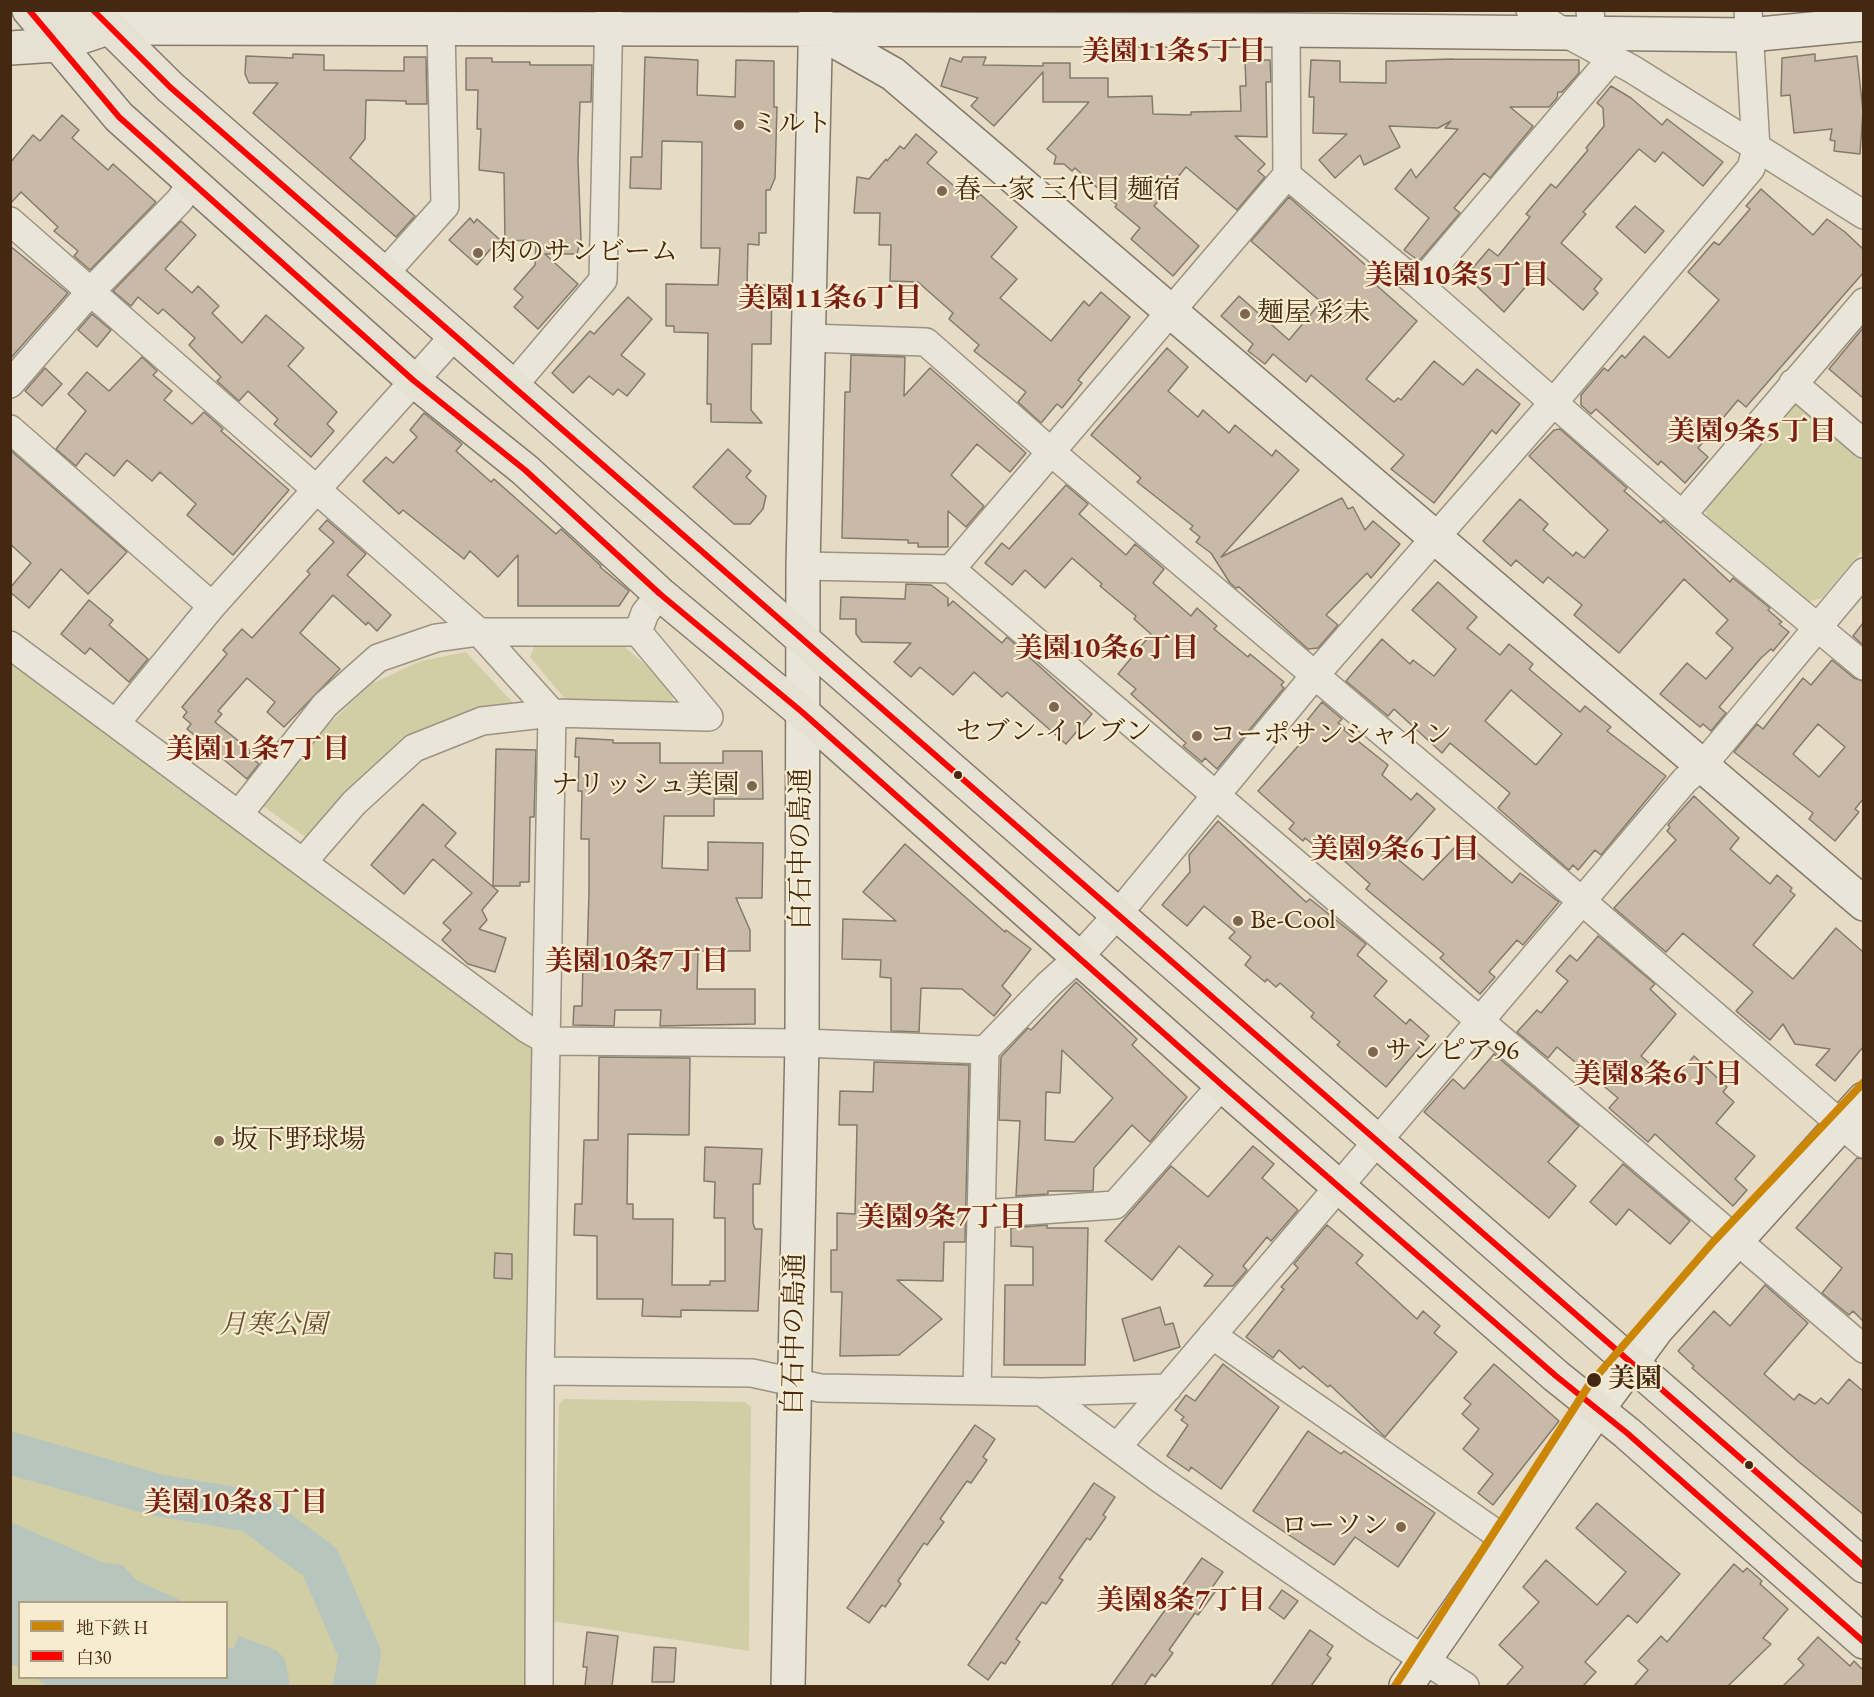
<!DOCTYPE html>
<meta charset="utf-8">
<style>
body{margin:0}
#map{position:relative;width:1874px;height:1697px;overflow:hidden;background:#e6dcc5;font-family:"EB Garamond","Noto Serif JP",serif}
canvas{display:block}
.frame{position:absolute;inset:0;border:12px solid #442811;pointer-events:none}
.legend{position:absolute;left:18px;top:1601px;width:210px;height:78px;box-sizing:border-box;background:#f8ecd0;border:2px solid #b09e84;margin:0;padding:8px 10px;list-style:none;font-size:18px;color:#442811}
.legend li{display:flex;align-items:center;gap:12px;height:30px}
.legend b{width:30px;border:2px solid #b09e84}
</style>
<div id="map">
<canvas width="1874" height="1697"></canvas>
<div class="frame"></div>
<ul class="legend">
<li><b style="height:8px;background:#ca8604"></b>地下鉄 H</li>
<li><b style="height:8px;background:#f00"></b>白30</li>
</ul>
</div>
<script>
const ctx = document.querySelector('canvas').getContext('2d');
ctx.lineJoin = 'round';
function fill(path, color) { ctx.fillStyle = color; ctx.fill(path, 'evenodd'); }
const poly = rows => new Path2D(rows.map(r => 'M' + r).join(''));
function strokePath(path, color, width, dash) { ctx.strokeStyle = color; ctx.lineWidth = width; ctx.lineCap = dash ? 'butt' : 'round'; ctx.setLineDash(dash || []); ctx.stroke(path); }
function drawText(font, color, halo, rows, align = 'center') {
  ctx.font = font + ' "EB Garamond","Noto Serif JP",serif'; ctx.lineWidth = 4.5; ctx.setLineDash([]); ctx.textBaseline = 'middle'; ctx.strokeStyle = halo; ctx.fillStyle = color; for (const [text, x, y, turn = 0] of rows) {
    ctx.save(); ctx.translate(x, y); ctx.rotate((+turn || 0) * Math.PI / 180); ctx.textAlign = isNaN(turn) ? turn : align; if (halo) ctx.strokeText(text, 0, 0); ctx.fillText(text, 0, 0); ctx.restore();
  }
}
const green = poly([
 [1797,402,1863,461,1863,550,1822,598,1807,602,1706,520,1706,506],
 [537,641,621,644,671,686,673,701,665,709,571,706,530,657],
 [466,652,515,705,447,719,408,739,312,842,262,805,332,721,371,684,421,661],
 [11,663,536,1049,529,1686,11,1686],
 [20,1602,226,1602,226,1678,20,1678],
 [564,1399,745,1402,751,1407,749,1651,552,1621,559,1404]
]);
const water = poly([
 [11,1522,104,1563,122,1565,136,1580,184,1602,20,1602,19,1666,11,1665],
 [239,1636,276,1650,285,1659,290,1686,48,1686,35,1678,226,1678,227,1646,233,1649]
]);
const river = poly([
 [10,1453,157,1495,251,1511,320,1562,360,1654,354,1686]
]);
const building = poly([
 [293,54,324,55,324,70,404,71,404,57,426,57,427,104,406,104,406,101,366,100,365,139,350,158,415,216,396,237,253,113,278,83,249,83,245,74,246,56,293,58,293,54],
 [1815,54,1815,61,1857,56,1863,111,1860,154,1834,151,1835,141,1830,140,1832,129,1794,133,1790,95,1781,96,1782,58,1815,54],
 [645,57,698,60,697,95,735,97,736,60,774,61,774,107,777,107,775,178,770,190,766,190,766,233,759,233,759,245,748,244,747,285,772,285,771,344,752,344,751,410,762,423,711,422,711,404,707,404,708,333,674,332,674,326,666,326,666,284,718,285,720,248,701,248,702,142,662,141,661,189,630,188,631,157,642,157,645,57],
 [963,57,986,57,983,65,1043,66,1043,63,1070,63,1070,78,1108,78,1108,97,1152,96,1153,114,1191,115,1191,112,1241,111,1240,86,1246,86,1245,60,1270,60,1271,82,1266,82,1267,137,1235,136,1265,164,1258,171,1265,177,1237,210,1186,167,1154,206,1199,246,1173,276,1131,239,1140,228,1115,207,1117,205,1075,168,1072,171,1064,164,1054,164,1056,156,1047,149,1089,102,1043,102,1043,72,994,126,971,106,978,98,941,86,950,58,961,62,963,57],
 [466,58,492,58,492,62,530,62,530,65,592,65,591,102,580,102,578,161,581,240,577,254,545,254,578,284,538,329,514,307,523,297,514,289,535,265,536,240,505,241,504,173,479,170,481,129,477,129,478,90,466,90,466,58],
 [1453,59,1579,60,1579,73,1562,92,1558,92,1557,98,1549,107,1510,107,1533,126,1490,178,1484,173,1454,208,1460,213,1419,261,1404,250,1429,218,1395,189,1411,169,1416,178,1458,129,1445,128,1451,121,1438,128,1389,126,1400,147,1364,165,1360,155,1335,178,1319,160,1347,134,1313,133,1314,97,1309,97,1311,60,1340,61,1340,82,1386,83,1386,61,1453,59],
 [1611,86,1631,98,1662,125,1667,119,1723,162,1703,186,1663,152,1655,162,1639,149,1583,212,1586,214,1561,243,1602,279,1594,289,1598,293,1583,310,1539,271,1504,312,1466,276,1489,249,1498,256,1530,217,1526,214,1551,184,1556,188,1588,150,1586,148,1604,126,1603,108,1597,103,1611,86],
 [62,115,79,130,72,138,108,170,113,164,156,202,90,270,74,256,78,251,54,231,58,227,21,192,10,204,10,163,33,135,40,141,62,115],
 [916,134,937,152,927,163,973,202,980,194,1017,227,991,257,1017,279,1000,298,1051,341,1084,301,1089,306,1101,292,1130,317,1078,380,1082,383,1062,408,1057,404,1041,423,1018,402,1026,392,974,351,979,345,949,319,953,313,918,282,890,281,891,245,879,245,880,213,854,213,857,177,869,179,886,159,887,161,900,146,904,149,916,134],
 [1761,189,1813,235,1827,219,1845,232,1863,249,1863,273,1746,407,1738,400,1698,448,1708,457,1685,483,1661,461,1658,465,1596,409,1591,414,1581,405,1581,395,1604,368,1608,371,1622,355,1625,358,1644,336,1669,358,1719,300,1688,272,1714,242,1719,245,1750,209,1746,206,1761,189],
 [1289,197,1380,278,1375,284,1417,321,1366,379,1394,402,1398,398,1401,400,1434,361,1463,385,1477,369,1520,404,1496,434,1492,430,1434,503,1391,469,1404,455,1346,405,1311,375,1306,382,1273,354,1265,364,1248,351,1253,344,1221,316,1239,296,1289,340,1321,302,1251,241,1289,197],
 [1635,206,1664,231,1645,253,1616,227,1635,206],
 [470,218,474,223,477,219,499,239,477,265,449,240,470,218],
 [181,221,196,235,165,269,192,293,198,286,219,306,212,313,242,343,266,315,304,348,288,366,337,412,327,424,334,431,311,457,274,424,278,419,248,391,239,401,217,381,221,377,189,345,195,338,163,309,158,314,138,297,131,306,113,291,181,221],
 [10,246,68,293,10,359,10,246],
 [628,297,652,319,621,355,645,374,627,396,618,389,613,395,589,376,573,393,552,373,590,331,594,334,628,297],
 [92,314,111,330,97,347,78,330,92,314],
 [1863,328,1863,398,1829,369,1863,328],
 [1167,348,1188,367,1168,391,1198,417,1203,410,1229,433,1235,425,1272,456,1276,450,1299,470,1221,557,1342,498,1348,509,1353,507,1365,530,1373,521,1400,544,1371,578,1367,573,1326,615,1338,625,1318,648,1308,649,1239,587,1236,588,1230,583,1211,553,1196,542,1200,537,1190,529,1193,526,1137,482,1141,478,1091,435,1167,348],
 [851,355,905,357,904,396,930,368,1026,453,1010,472,977,444,951,475,984,506,966,527,948,511,948,547,918,547,918,543,908,543,908,540,842,538,845,392,850,392,851,355],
 [142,357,157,371,153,375,172,391,164,400,192,424,204,412,223,429,221,431,289,490,233,555,187,515,196,504,160,472,152,481,127,460,114,476,86,453,76,466,56,449,86,411,68,394,87,372,109,391,142,357],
 [45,368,62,384,42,406,25,391,45,368],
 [424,413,462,444,456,451,491,482,494,479,556,534,561,529,601,566,600,567,629,591,619,606,518,606,518,555,498,577,470,551,464,559,403,510,399,514,363,481,386,457,393,463,417,437,410,430,424,413],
 [1560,429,1627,488,1624,491,1661,523,1663,520,1730,582,1733,578,1770,608,1768,610,1782,622,1779,624,1789,632,1773,651,1771,649,1761,658,1719,707,1726,713,1711,731,1703,724,1700,727,1660,694,1687,663,1706,679,1733,648,1716,633,1728,620,1684,579,1619,653,1574,615,1582,605,1548,577,1543,583,1516,560,1511,566,1483,541,1520,499,1548,524,1543,530,1573,556,1576,552,1584,558,1608,530,1529,456,1554,430,1560,429],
 [728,449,751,471,746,477,766,496,763,509,750,524,734,524,693,487,728,449],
 [10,450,127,552,88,594,61,569,29,608,10,592,10,588,31,563,10,544,10,450],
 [1066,485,1088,504,1079,514,1126,555,1135,544,1164,569,1153,583,1191,616,1197,608,1217,626,1214,629,1248,657,1250,654,1284,682,1281,685,1284,688,1217,769,1205,758,1202,762,1183,746,1186,743,1131,694,1136,689,1118,674,1151,634,1134,619,1136,616,1100,586,1102,584,1072,558,1045,588,1025,570,1012,585,985,563,1002,543,1009,549,1066,485],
 [327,520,366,554,347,575,391,615,377,631,368,622,366,625,333,595,300,633,340,669,284,727,267,712,275,702,247,678,218,711,222,714,215,722,251,751,248,755,259,764,247,779,187,729,191,724,183,717,187,712,182,707,227,654,223,650,242,629,252,638,310,574,307,571,334,542,319,529,327,520],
 [1438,582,1477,617,1467,628,1500,655,1509,644,1533,664,1529,669,1580,712,1585,706,1611,727,1607,731,1666,776,1601,855,1595,850,1578,870,1573,865,1569,870,1498,808,1510,793,1450,743,1442,753,1394,709,1388,716,1346,681,1382,639,1410,664,1413,660,1434,676,1456,649,1412,610,1438,582],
 [1511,690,1562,734,1536,765,1485,721,1511,690],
 [906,584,931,585,948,598,948,606,953,601,1002,643,1007,637,1092,714,1066,744,1007,692,1002,697,974,672,953,695,920,667,911,677,894,662,911,643,862,642,856,634,856,619,840,619,841,597,905,599,906,584],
 [89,600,113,620,109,625,148,659,129,682,90,648,85,654,61,634,89,600],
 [1863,623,1863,645,1853,636,1863,623],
 [1832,660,1854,678,1863,681,1863,799,1855,809,1859,812,1835,841,1809,819,1813,813,1734,752,1757,724,1763,729,1803,678,1811,685,1832,660],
 [1818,724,1845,747,1819,777,1793,754,1818,724],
 [1322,702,1342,719,1338,723,1345,728,1344,730,1388,765,1382,775,1411,800,1417,793,1435,809,1394,856,1423,880,1462,840,1512,883,1520,873,1559,902,1523,945,1517,940,1489,972,1495,977,1480,994,1440,958,1444,954,1366,889,1370,884,1339,856,1335,862,1305,838,1303,841,1289,829,1294,823,1258,791,1308,735,1300,729,1322,702],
 [576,738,613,740,613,743,660,743,660,763,723,763,723,751,762,751,763,799,714,799,714,816,664,816,662,868,708,870,708,842,763,843,762,898,736,898,750,930,750,951,698,951,697,989,755,989,755,1024,660,1026,661,1010,615,1010,614,1026,573,1025,574,1006,582,1006,583,960,587,960,589,892,589,839,581,839,582,791,578,791,579,757,575,757,576,738],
 [496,749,536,750,534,817,530,817,529,882,520,882,520,886,493,886,496,749],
 [1694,796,1739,838,1730,849,1770,884,1777,875,1792,888,1790,891,1795,895,1753,945,1793,979,1836,928,1863,952,1863,1047,1835,1081,1816,1065,1830,1049,1795,1044,1783,1024,1770,1040,1736,1011,1753,992,1683,933,1666,952,1614,908,1676,840,1667,831,1670,827,1668,825,1694,796],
 [423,804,456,833,445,846,498,891,482,910,487,920,479,929,506,938,495,972,468,964,442,940,451,930,443,923,472,893,433,859,404,894,371,865,423,804],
 [1218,821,1306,902,1310,899,1366,944,1357,955,1387,981,1374,996,1406,1024,1410,1019,1429,1036,1386,1087,1337,1045,1340,1042,1311,1017,1314,1013,1280,983,1276,987,1267,979,1265,982,1245,965,1251,957,1229,938,1235,932,1204,906,1187,926,1162,905,1190,872,1189,855,1218,821],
 [905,844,1005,932,1006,930,1031,949,1002,986,1011,995,994,1016,962,989,921,988,919,1032,891,1031,891,978,880,977,881,960,842,959,843,919,896,921,863,892,905,844],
 [1598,936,1655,984,1650,989,1676,1014,1641,1056,1672,1083,1694,1056,1727,1087,1723,1092,1734,1102,1716,1123,1755,1156,1735,1179,1747,1190,1733,1206,1655,1134,1648,1142,1609,1108,1618,1098,1557,1047,1548,1058,1517,1032,1537,1010,1541,1013,1568,981,1556,971,1570,955,1577,961,1598,936],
 [1076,982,1137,1039,1132,1045,1187,1097,1150,1142,1132,1125,1094,1168,1093,1191,1048,1191,1048,1194,1016,1196,1020,1121,999,1120,1001,1057,1028,1028,1031,1030,1076,982],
 [1062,1050,1113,1098,1074,1142,1045,1140,1046,1092,1060,1093,1062,1050],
 [1494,1054,1579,1126,1548,1162,1576,1186,1549,1218,1424,1112,1453,1079,1464,1089,1494,1054],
 [599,1057,690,1058,689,1135,628,1134,627,1204,633,1204,633,1219,673,1219,672,1285,710,1285,710,1281,725,1281,725,1218,714,1218,715,1182,704,1181,705,1147,762,1149,760,1184,753,1184,753,1223,755,1229,762,1229,758,1311,681,1310,681,1317,642,1316,643,1299,597,1299,597,1236,574,1235,575,1204,582,1204,584,1140,598,1140,599,1057],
 [874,1062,969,1065,965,1242,944,1242,943,1281,897,1280,942,1319,899,1355,840,1356,842,1292,831,1292,831,1250,837,1250,837,1213,855,1214,857,1125,839,1125,840,1091,873,1092,874,1062],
 [1253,1146,1274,1164,1262,1178,1298,1210,1271,1241,1267,1237,1243,1266,1247,1270,1233,1286,1204,1286,1213,1275,1179,1246,1152,1280,1105,1241,1171,1166,1208,1197,1253,1146],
 [1857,1158,1863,1159,1863,1321,1853,1311,1849,1315,1822,1293,1842,1268,1796,1228,1857,1158],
 [1623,1164,1690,1221,1670,1244,1629,1209,1616,1225,1590,1202,1623,1164],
 [1047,1225,1047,1228,1088,1228,1085,1365,1004,1365,1005,1285,1033,1285,1033,1247,1011,1246,1011,1228,1047,1225],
 [1327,1225,1363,1255,1356,1263,1417,1319,1423,1311,1440,1326,1434,1333,1457,1352,1385,1437,1330,1385,1328,1387,1303,1366,1300,1369,1279,1350,1273,1358,1246,1337,1284,1289,1281,1287,1298,1268,1294,1264,1327,1225],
 [495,1253,512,1254,512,1279,494,1278,495,1253],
 [1765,1285,1808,1323,1764,1374,1794,1400,1799,1394,1815,1404,1821,1398,1828,1404,1849,1379,1863,1391,1863,1514,1799,1462,1692,1368,1694,1366,1678,1351,1714,1311,1730,1326,1765,1285],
 [1160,1307,1165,1325,1173,1323,1180,1347,1134,1361,1122,1319,1160,1307],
 [1223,1364,1279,1407,1221,1489,1191,1467,1189,1471,1167,1456,1188,1425,1181,1420,1184,1417,1175,1410,1186,1395,1195,1401,1223,1364],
 [1494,1364,1559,1421,1493,1505,1478,1493,1493,1474,1463,1449,1479,1429,1462,1414,1471,1404,1464,1398,1494,1364],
 [975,1425,995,1439,983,1457,987,1460,971,1483,967,1481,940,1519,944,1522,927,1545,924,1543,898,1581,901,1584,885,1607,882,1605,869,1623,847,1608,975,1425],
 [1308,1431,1341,1454,1344,1451,1435,1513,1398,1567,1355,1537,1334,1565,1253,1511,1308,1431],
 [1094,1483,1115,1497,1103,1515,1106,1517,1090,1540,1087,1538,1059,1578,1063,1580,1046,1604,1042,1602,1016,1639,1020,1642,1005,1664,1001,1662,988,1680,968,1665,1094,1483],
 [1597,1503,1680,1574,1637,1623,1628,1615,1585,1662,1596,1672,1583,1686,1506,1686,1523,1667,1499,1645,1539,1602,1523,1587,1546,1560,1597,1605,1626,1572,1576,1528,1597,1503],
 [1202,1558,1223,1572,1211,1589,1215,1592,1198,1615,1195,1613,1169,1650,1173,1653,1155,1677,1152,1674,1144,1686,1111,1686,1202,1558],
 [1734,1564,1743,1572,1747,1568,1762,1581,1760,1584,1788,1609,1763,1638,1771,1644,1728,1686,1634,1686,1648,1670,1638,1661,1661,1636,1667,1642,1734,1564],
 [1282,1590,1298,1601,1284,1619,1269,1608,1282,1590],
 [1310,1630,1333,1646,1327,1655,1331,1658,1311,1686,1271,1686,1310,1630],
 [587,1632,618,1636,612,1686,585,1686,587,1667,583,1667,587,1632],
 [1818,1637,1850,1666,1854,1661,1863,1670,1863,1686,1783,1686,1804,1665,1798,1659,1818,1637],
 [654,1647,676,1648,674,1682,652,1682,654,1647]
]);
const street = poly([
 [1530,10,1565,33,1632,69,1864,215],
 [1590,10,1592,33],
 [1286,30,1287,175,1419,285,1682,515,1864,666],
 [10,221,479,632,552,713,540,1378,539,1686],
 [385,273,445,206,441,28],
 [1419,285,1612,58],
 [809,338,926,342,1051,452,1583,902,1864,1144],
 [1793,383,1864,444],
 [10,384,91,291,179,201,193,182],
 [513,386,603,280,609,10],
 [10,429,212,606],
 [1682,515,1864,302],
 [803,566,951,569,1864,1349],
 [951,569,1287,175],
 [10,645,527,1029,548,1041,802,1043,985,1050,1048,985,1079,957,1118,914,1315,675,1554,402,1751,168,1756,149,1748,10],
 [116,723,212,606,455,335],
 [239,814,325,705,378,658,436,638,479,632,638,632,645,613,660,594],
 [303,862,354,803,414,748,482,721,552,713,709,717,638,632],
 [981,1214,1115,1205,1222,1085],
 [1212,1335,1507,1541],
 [541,1371,752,1373,820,1388,1042,1392,1168,1388],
 [977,1390,985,1050],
 [1042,1392,1160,1479,1372,1626,1465,1686],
 [1117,1447,1685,780,1702,766,1864,572]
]);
const secondary = poly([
 [108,28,1286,30,1749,35,1864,24],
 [819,32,893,74,1864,904],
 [788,1686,802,1043,803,566,816,10],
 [1406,1686,1597,1410,1657,1329,1864,1099]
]);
const primary = poly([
 [29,10,119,117,413,380,525,470,660,594,802,712,1222,1085,1556,1376,1627,1433,1864,1642],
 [55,10,108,28],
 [92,10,170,87,1864,1566],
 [10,48,57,45,108,28]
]);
const bus1 = poly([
 [29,10,119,117,413,380,525,470,660,594,802,712,1222,1085,1556,1376,1627,1433,1864,1642],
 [93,10,170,87,1864,1566]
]);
const metro1 = poly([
 [1395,1686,1589,1385,1713,1242,1864,1082]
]);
const markers = [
 [739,125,6,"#7d6750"],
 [942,191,6,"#7d6750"],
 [478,253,6,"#7d6750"],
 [1245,314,6,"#7d6750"],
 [1054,707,6,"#7d6750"],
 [1197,736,6,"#7d6750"],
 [958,775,5,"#442811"],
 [752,786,6,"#7d6750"],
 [1238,921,6,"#7d6750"],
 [1373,1052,6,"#7d6750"],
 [219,1141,6,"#7d6750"],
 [1594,1380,8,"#442811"],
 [1749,1465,5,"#442811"],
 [1401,1527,6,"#7d6750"]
];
const poiNames = [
 ["ミルト",751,125],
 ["春一家 三代目 麺宿",954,191],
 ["肉のサンビーム",490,253],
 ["麺屋 彩未",1257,314],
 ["セブン-イレブン",1054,733,"center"],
 ["コーポサンシャイン",1209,736],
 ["ナリッシュ美園",740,786,"right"],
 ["Be-Cool",1250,921],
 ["サンピア96",1385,1052],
 ["坂下野球場",231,1141],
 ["ローソン",1389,1527,"right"]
];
const streetNames = [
 ["白石中の島通",802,849,-90],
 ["白石中の島通",795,1334,-89]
];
const parkNames = [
 ["月寒公園",273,1326]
];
const stopNames = [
 ["美園",1608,1380]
];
const neighbourhoodNames = [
 ["美園11条5丁目",1174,52],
 ["美園10条5丁目",1457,276],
 ["美園11条6丁目",830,299],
 ["美園9条5丁目",1752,432],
 ["美園10条6丁目",1107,649],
 ["美園11条7丁目",258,750],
 ["美園9条6丁目",1395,850],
 ["美園10条7丁目",637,962],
 ["美園8条6丁目",1658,1075],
 ["美園9条7丁目",942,1218],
 ["美園10条8丁目",236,1503],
 ["美園8条7丁目",1181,1601]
];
fill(green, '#d1cea6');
fill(water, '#b6c5bd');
strokePath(river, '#b6c5bd', 42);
fill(building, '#c9baa8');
strokePath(building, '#847a6b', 1.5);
strokePath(street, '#9b9282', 30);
strokePath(secondary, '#847a6b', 36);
strokePath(primary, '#847a6b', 36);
strokePath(street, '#eae5d9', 27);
strokePath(secondary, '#eae5d9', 33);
strokePath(primary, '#e6e1d3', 33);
strokePath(bus1, '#f00', 6);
strokePath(metro1, '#ca8604', 8);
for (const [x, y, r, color] of markers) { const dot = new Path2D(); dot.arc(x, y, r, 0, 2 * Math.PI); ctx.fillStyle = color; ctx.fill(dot); strokePath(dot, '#f8ecd0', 2); }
drawText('27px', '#442811', '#f8ecd0', poiNames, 'left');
drawText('27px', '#442811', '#f8ecd0', streetNames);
drawText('italic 27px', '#634e30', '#f8ecd0', parkNames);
drawText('bold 27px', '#442811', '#f8ecd0', stopNames, 'left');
drawText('bold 28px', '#7a1f14', '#f8ecd0', neighbourhoodNames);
</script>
